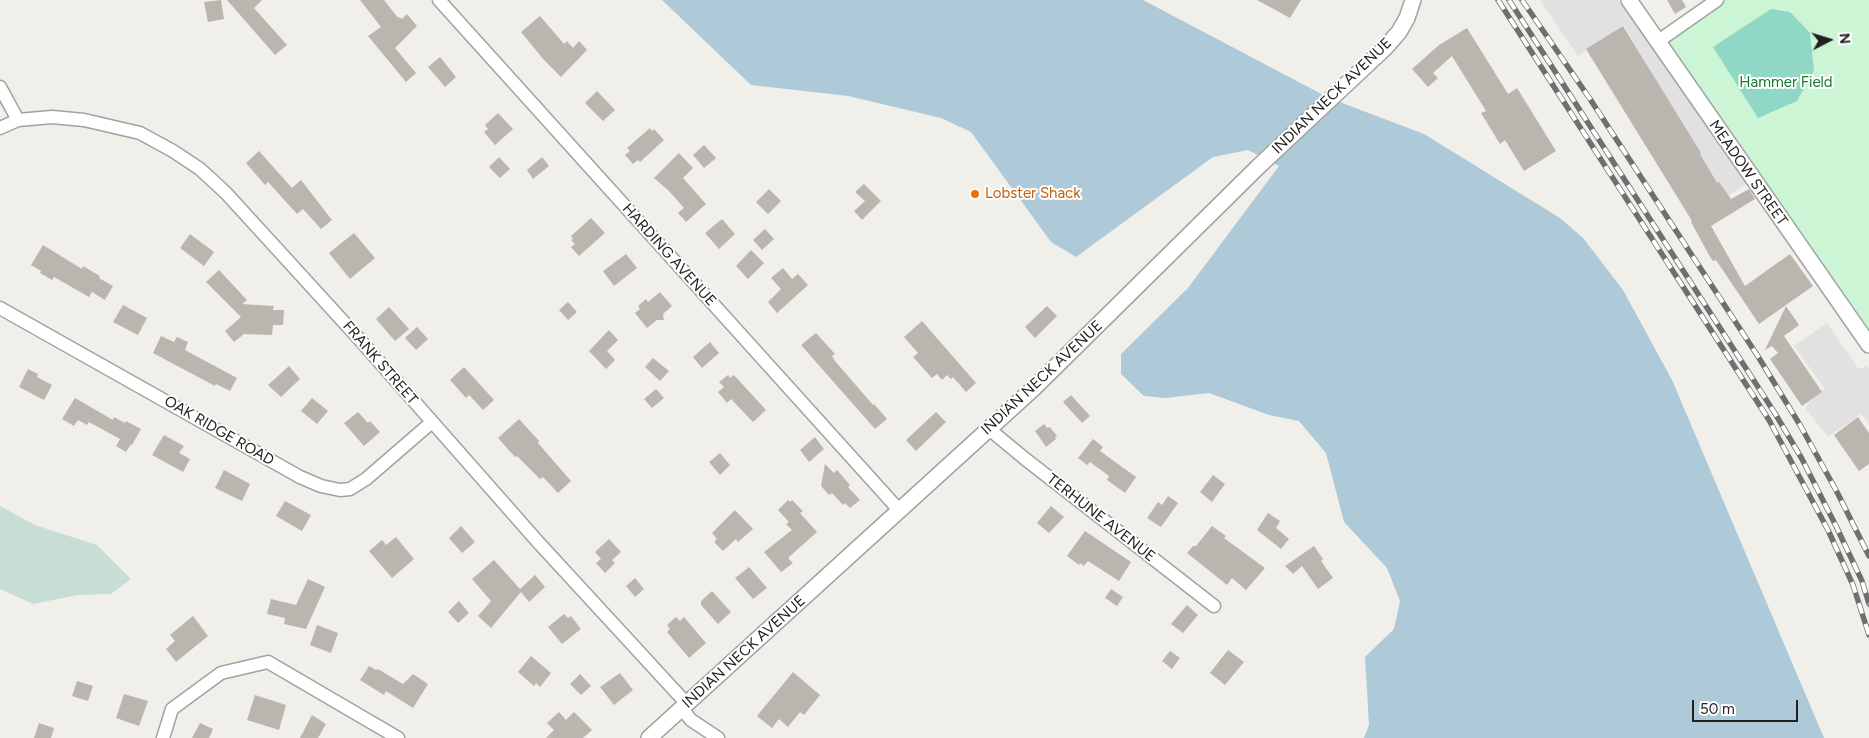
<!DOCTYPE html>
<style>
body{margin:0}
#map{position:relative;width:1869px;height:738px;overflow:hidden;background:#f1efe9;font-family:Figtree,sans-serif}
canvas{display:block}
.north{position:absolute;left:1804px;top:15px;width:50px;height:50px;-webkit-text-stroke:4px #fff;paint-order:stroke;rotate:85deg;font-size:14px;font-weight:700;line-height:20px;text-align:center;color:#212121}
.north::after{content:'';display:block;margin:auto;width:18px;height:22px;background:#212121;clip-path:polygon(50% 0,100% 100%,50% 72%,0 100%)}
.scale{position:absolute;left:1692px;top:700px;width:106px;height:22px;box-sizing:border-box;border:2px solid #212121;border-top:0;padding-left:6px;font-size:15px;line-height:18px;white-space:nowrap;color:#212121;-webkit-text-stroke:4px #fff;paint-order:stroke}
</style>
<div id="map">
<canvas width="1869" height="738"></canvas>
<div class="north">N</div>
<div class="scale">50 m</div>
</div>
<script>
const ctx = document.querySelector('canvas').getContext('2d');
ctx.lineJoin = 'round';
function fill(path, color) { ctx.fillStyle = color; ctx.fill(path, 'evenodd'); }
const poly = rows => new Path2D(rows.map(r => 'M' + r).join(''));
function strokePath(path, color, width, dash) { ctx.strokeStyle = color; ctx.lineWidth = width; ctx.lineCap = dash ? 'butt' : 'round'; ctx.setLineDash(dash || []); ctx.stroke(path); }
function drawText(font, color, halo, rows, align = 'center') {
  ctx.font = font + ' Figtree,sans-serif'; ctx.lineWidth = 4; ctx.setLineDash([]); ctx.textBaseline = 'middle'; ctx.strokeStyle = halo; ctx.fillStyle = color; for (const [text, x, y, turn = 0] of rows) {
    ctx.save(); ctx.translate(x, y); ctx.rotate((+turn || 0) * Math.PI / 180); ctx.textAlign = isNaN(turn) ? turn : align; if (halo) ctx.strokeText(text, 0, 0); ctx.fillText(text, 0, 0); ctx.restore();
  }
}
const wetland = poly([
 [0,506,35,525,97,545,131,579,111,594,77,595,33,604,0,589]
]);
const park = poly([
 [1717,0,1869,0,1869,345,1657,42]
]);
const pitch = poly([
 [1771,9,1790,12,1810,33,1814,71,1797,101,1758,118,1713,47]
]);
const parking = poly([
 [1540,0,1618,0,1748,183,1725,198,1624,25,1578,56],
 [1827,323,1858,368,1863,368,1867,366,1869,369,1869,424,1861,414,1828,437,1806,409,1808,403,1825,389,1794,346]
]);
const water = poly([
 [662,0,1143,0,1329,98,1424,134,1560,218,1583,238,1623,290,1672,380,1824,738,1364,738,1369,725,1365,657,1394,629,1400,601,1387,568,1344,522,1326,453,1299,421,1269,415,1209,393,1166,398,1144,396,1121,374,1121,354,1188,288,1279,166,1248,150,1213,157,1076,257,1051,242,971,132,941,118,848,96,751,85]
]);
const building = poly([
 [221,0,224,19,208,22,204,2],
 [227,0,262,0,254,8,287,45,275,55],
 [360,0,384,0,398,18,399,17,402,19,407,14,417,26,395,48,416,73,406,82,368,36,381,27],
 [1257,0,1301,0,1290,18],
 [1667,0,1682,0,1686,7,1675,14],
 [540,16,564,44,567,41,573,48,579,41,587,50,561,77,544,60,521,32],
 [1623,26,1701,153,1700,154,1717,183,1719,182,1731,199,1749,189,1755,199,1711,226,1745,286,1790,254,1813,286,1759,324,1716,260,1713,261,1709,255,1691,222,1692,221,1586,49],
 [1467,28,1508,94,1517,88,1556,151,1524,171,1505,140,1500,144,1481,113,1486,111,1452,56,1433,73,1438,78,1428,87,1412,69,1439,45],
 [440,57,456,77,445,87,428,67],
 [597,91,615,110,603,121,585,103],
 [498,113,513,129,495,145,484,132,488,129,485,125],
 [650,128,652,131,654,129,664,140,640,162,638,160,633,164,625,155,630,151,627,148],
 [704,145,716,158,704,168,693,155],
 [259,151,292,188,301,180,332,220,321,229,303,209,297,214,268,182,265,185,246,163],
 [679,153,693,168,683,178,706,204,686,222,678,213,684,208,669,191,654,178],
 [499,157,510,169,500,178,489,167],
 [542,157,549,166,533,179,527,170],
 [864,184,881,201,862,220,854,211,865,201,855,192],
 [769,189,781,201,768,214,756,202],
 [591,218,605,233,579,256,571,247,575,244,571,240,573,239,571,236],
 [722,219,735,234,719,249,705,233],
 [765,229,774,239,762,250,753,240],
 [354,233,375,258,350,279,329,253],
 [190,234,214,252,204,266,180,248],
 [43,245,82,269,83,266,100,276,99,278,113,286,105,300,92,292,89,297,54,277,52,280,40,273,41,271,31,265],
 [751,250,764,263,748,279,736,266],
 [626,254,637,268,614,286,603,271],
 [783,268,792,279,798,274,808,285,777,313,768,302,781,289,771,278],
 [219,270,247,300,242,304,274,306,273,310,284,310,283,325,273,325,272,335,244,334,234,342,225,331,241,317,206,282],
 [660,292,672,306,663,314,664,320,657,320,647,328,635,313,640,309,638,306,646,299,648,302],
 [568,302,577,312,568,320,559,310],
 [123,305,147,318,138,335,113,322],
 [1047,306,1057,316,1035,338,1025,327],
 [1786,306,1799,325,1784,336,1822,392,1802,406,1770,359,1778,353,1772,346,1765,350],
 [389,307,409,329,395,341,376,319],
 [922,321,976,383,966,392,953,377,951,379,947,375,942,380,937,374,932,378,913,357,918,353,904,337],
 [417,327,428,339,416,350,405,338],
 [609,330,618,340,607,351,615,360,606,369,589,351],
 [816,333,835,354,832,356,835,361,873,405,874,404,887,419,875,429,801,345],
 [161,336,174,342,177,337,188,342,185,350,237,378,230,391,216,384,215,386,153,353],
 [710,342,719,353,702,368,693,357],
 [653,358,669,371,660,381,645,367],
 [289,366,300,379,281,397,268,385],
 [464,367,494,400,483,410,469,395,466,398,450,380],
 [28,369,38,374,37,377,52,385,44,400,19,387],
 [728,375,730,378,734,375,766,410,753,422,731,399,727,403,718,392,724,387,719,382],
 [656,389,664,398,652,408,644,399],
 [1071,395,1090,416,1082,423,1063,402],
 [75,398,113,420,114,417,125,423,126,421,141,429,132,445,131,444,126,452,116,446,120,439,89,422,87,425,78,420,74,426,62,419],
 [312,398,328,411,317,424,301,411],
 [358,412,368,423,370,421,380,432,364,446,344,423],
 [936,412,946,422,916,451,906,440],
 [1858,417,1869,433,1869,464,1859,471,1834,435],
 [519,419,539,441,538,443,571,481,558,493,543,477,540,479,517,456,515,457,498,438],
 [1044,424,1047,428,1050,427,1057,436,1055,437,1056,439,1046,447,1035,431],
 [164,435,184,446,179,453,190,459,183,472,152,455],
 [815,437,824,449,809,462,800,450],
 [1093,439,1103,447,1100,451,1136,477,1125,493,1107,480,1109,476,1090,462,1087,465,1078,458],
 [720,453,730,465,720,475,709,462],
 [825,464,834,473,837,470,850,485,848,487,860,500,850,508,845,503,843,505,832,493,829,495,821,486],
 [224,470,250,484,242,501,215,488],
 [1213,475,1225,484,1212,502,1200,492],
 [1168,496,1178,503,1161,527,1147,518,1158,502,1162,505],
 [788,500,790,502,792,500,803,511,800,513,817,532,788,558,793,563,781,572,764,552,792,530,786,524,789,522,778,510],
 [285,501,311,515,302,531,276,516],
 [1051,506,1064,517,1049,533,1037,523],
 [735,510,753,529,738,542,736,539,723,551,714,542,717,539,712,533],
 [1268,513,1280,521,1276,528,1289,539,1281,549,1257,530],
 [461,526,475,542,462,553,449,538],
 [1212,526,1226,536,1224,538,1265,568,1246,590,1232,578,1227,585,1187,553,1193,546,1196,546],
 [1085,531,1131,562,1119,581,1088,561,1084,566,1080,563,1079,565,1067,556],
 [396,537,414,559,392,578,369,551,382,540,386,545],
 [609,539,621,552,612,560,615,563,605,573,596,563,601,559,595,552],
 [1314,546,1323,559,1321,561,1333,578,1318,589,1302,566,1293,574,1285,566],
 [494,560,520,589,535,575,545,587,529,602,521,592,491,628,478,616,491,601,472,579],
 [749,567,767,588,753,599,735,578],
 [635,578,644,589,635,597,626,586],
 [308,579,325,587,306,629,284,624,285,618,267,614,271,599,296,605],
 [1111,589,1123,597,1117,606,1105,598],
 [712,591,731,612,718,624,701,605,701,601],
 [459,601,469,613,458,623,448,612],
 [1187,605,1198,615,1183,633,1171,624],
 [564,614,568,618,571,616,581,629,562,644,548,627],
 [193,616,208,636,176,662,166,649,175,641,170,635],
 [676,617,680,621,684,617,706,643,689,658,667,632,670,629,667,625],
 [317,625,338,633,331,653,310,645],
 [1228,650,1244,662,1225,685,1210,673],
 [1170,651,1180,658,1172,669,1162,661],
 [531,656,551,673,540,687,536,683,534,686,518,672],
 [369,666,376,670,378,669,403,684,413,674,428,684,413,708,386,691,384,695,360,680],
 [793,672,820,695,804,715,800,712,788,727,779,719,772,728,757,716],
 [620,673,633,690,614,705,600,687],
 [580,674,591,686,581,695,570,684],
 [77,681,93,686,88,701,72,696],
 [124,694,148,701,139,726,116,718],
 [255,695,286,705,279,730,247,720],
 [559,712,566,720,574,712,592,730,583,738,546,738,554,730,547,723],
 [312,715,326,724,318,738,300,738],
 [39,723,54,728,51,738,34,738],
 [200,723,213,729,209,738,192,738]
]);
const minor = poly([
 [439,0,899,510],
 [1657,42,1717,0],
 [0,87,18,120],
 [0,128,18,120,52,117,84,120,140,133,173,151,200,169,226,193,361,341,538,542,687,704],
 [0,308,300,477,321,486,340,490,350,489,366,479,432,422],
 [989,429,1024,458,1214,606],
 [682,709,691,720,718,738],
 [163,738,172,709,221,673,268,662,398,738]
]);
const tertiary = poly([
 [1629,0,1869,345],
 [649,738,1034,388,1259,166,1385,48,1399,32,1407,18,1413,0]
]);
const rail = poly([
 [1498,0,1769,420,1828,530,1853,585,1869,635],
 [1509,0,1776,415,1802,459,1836,526,1862,581,1869,604],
 [1522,0,1590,99,1759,358,1800,425,1837,492,1869,556]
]);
const markers = [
 [975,194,5,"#e8710a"]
];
const parkNames = [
 ["Hammer Field",1786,83]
];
const streetNames = [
 ["INDIAN NECK AVENUE",1332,96,-44],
 ["MEADOW STREET",1748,173,55],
 ["HARDING AVENUE",669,255,48],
 ["FRANK STREET",380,363,49],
 ["INDIAN NECK AVENUE",1042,378,-43],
 ["OAK RIDGE ROAD",219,431,30],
 ["TERHUNE AVENUE",1101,518,38],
 ["INDIAN NECK AVENUE",744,652,-42]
];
const foodNames = [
 ["Lobster Shack",985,194]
];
fill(wetland, '#c8ddd6');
fill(park, '#ccf5d5');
fill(pitch, '#90d7c5');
fill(parking, '#e1e1e1');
fill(water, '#aecad9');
fill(building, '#bab5af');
strokePath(minor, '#a2a2a2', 15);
strokePath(tertiary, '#a2a2a2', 18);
strokePath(minor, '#fff', 12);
strokePath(tertiary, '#fff', 15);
strokePath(rail, '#6f6f6f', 5.5);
strokePath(rail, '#fff', 4, [11]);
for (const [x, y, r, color] of markers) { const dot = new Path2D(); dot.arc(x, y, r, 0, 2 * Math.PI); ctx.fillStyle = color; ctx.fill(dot); strokePath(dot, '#fff', 2); }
drawText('15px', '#18772c', '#fff', parkNames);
drawText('15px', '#212121', '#fff', streetNames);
drawText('15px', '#c56008', '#fff', foodNames, 'left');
</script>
